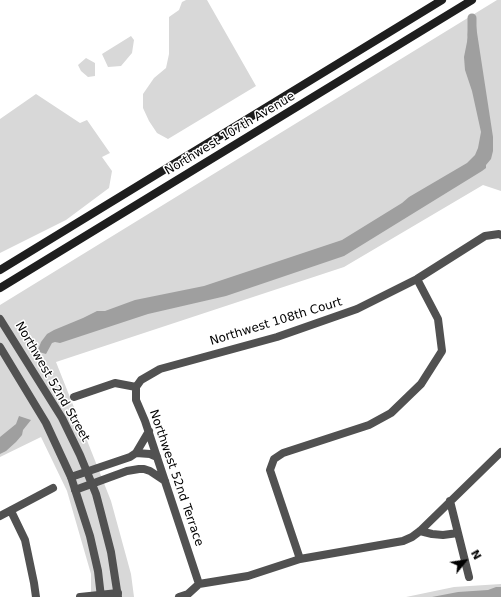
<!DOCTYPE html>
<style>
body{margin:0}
#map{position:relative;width:501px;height:597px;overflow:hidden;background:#fff;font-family:"DejaVu Sans",sans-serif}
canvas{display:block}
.north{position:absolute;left:445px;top:541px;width:40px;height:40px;-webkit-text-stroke:3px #fff;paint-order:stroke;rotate:60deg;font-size:11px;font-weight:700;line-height:16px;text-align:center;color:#000}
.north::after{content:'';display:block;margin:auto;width:14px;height:18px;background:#000;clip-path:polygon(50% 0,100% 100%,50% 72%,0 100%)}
</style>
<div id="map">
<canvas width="501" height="597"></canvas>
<div class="north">N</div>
</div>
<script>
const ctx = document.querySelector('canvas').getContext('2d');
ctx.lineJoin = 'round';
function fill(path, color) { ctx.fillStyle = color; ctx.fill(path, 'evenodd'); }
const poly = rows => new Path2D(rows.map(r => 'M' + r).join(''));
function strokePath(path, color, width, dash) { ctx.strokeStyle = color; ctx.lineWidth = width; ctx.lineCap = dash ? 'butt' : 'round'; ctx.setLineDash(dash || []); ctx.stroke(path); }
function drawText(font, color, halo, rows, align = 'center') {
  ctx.font = font + ' "DejaVu Sans",sans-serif'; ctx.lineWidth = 3; ctx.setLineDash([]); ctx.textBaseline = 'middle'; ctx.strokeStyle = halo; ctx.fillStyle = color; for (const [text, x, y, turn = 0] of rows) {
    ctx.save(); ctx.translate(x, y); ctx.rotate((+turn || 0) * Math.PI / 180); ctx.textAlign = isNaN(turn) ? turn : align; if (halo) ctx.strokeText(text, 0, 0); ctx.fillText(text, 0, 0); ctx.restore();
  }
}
const green = poly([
 [186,0,207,0,256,86,168,139,157,133,149,121,143,108,143,94,154,78,166,68,169,54,169,17,179,10,182,2],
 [497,0,501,0,501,191,483,185,344,267,56,362,111,501,131,574,134,597,91,597,91,574,67,491,41,437,0,457,0,305],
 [131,36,134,40,132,53,121,66,108,67,102,54],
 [86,58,95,63,95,76,88,77,81,71,78,65],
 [36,94,80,123,87,120,110,153,102,157,112,171,109,188,66,220,0,253,0,119],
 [501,584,501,597,393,597,406,597,454,587]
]);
const water = poly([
 [470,24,474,24,476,26,493,137,493,151,491,159,486,165,486,168,482,171,344,256,226,296,148,314,60,343,55,342,52,343,46,354,39,352,38,350,41,342,47,334,54,330,83,318,97,311,105,311,135,300,204,286,342,240,402,203,409,197,467,163,475,155,478,148,481,132,472,91,465,70,464,57,467,42,468,31],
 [19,416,31,420,23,430,22,435,16,442,6,451,0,454,0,437,16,424],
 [496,587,501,587,501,597,432,597,458,592,488,590]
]);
const canal = poly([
 [472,35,472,18]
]);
const minor = poly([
 [74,397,115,383,136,387],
 [136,453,150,454,157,457],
 [71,477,130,457,136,453,149,431],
 [75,490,127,471,139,469,144,469,150,471,165,481],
 [450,501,469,577],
 [11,511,25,540,34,583,36,597],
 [0,516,53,488],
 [420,531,432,534,443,535,458,533],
 [300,559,270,470,274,459,283,453,369,425,391,413,421,384,442,351,438,319,417,279],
 [199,584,145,421,136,400,136,387,141,380,160,369,277,337,357,309,417,279,485,236,499,234,501,235],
 [80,597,118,593],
 [179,597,188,594,199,584,248,576,300,559,403,541,412,537,420,531,501,452]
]);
const tertiary = poly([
 [0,319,62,418,80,455,96,494,101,513,111,552,118,597],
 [0,347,46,423,71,477,90,536,98,571,101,597]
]);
const secondary = poly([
 [0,270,442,0],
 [0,288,472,0]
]);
const streetNames = [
 ["Northwest 107th Avenue",230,134,-31],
 ["Northwest 108th Court",276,322,-17],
 ["Northwest 52nd Street",52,382,60],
 ["Northwest 52nd Terrace",176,478,71]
];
fill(green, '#d8d8d8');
fill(water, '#9f9f9f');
strokePath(canal, '#9f9f9f', 9);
strokePath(minor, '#515151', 8);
strokePath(tertiary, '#515151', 8);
strokePath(secondary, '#1e1e1e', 8);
drawText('12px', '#000', '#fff', streetNames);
</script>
